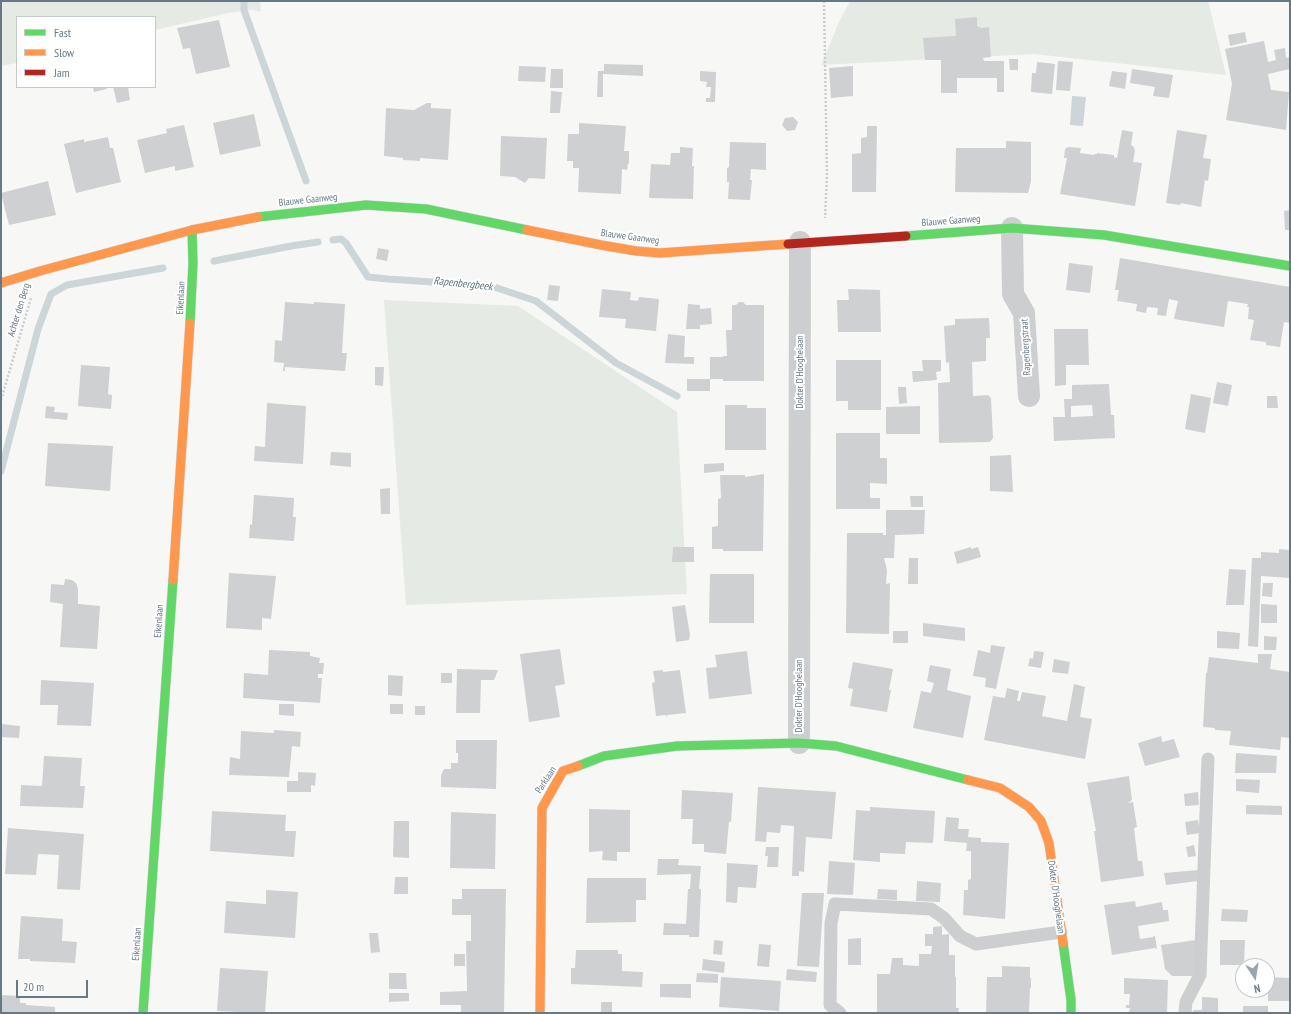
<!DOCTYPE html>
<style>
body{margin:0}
#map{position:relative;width:1291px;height:1014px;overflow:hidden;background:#f7f7f6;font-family:"PT Sans Narrow",sans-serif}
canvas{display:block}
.frame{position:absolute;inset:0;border:2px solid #667986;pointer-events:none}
.legend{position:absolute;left:16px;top:16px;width:140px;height:72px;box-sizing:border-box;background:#fff;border:1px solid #c2c9cf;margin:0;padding:5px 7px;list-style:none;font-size:12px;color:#667986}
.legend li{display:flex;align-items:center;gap:8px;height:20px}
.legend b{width:20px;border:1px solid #c2c9cf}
.north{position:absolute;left:1235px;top:958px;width:40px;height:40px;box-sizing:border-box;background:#fff;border:1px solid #c2c9cf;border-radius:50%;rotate:168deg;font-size:11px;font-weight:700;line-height:16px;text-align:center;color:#667986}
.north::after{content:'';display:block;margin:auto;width:14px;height:18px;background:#99a5ad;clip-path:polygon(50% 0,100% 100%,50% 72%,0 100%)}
.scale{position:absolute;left:16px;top:980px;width:72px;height:18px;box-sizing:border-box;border:2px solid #667986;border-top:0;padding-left:5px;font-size:12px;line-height:14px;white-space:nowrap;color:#667986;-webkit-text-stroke:3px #fff;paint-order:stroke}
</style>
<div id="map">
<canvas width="1291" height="1014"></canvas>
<div class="frame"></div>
<ul class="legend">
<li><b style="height:5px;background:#63d668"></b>Fast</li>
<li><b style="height:5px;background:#ff974d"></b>Slow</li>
<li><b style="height:5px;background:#b3261e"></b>Jam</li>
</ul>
<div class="north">N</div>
<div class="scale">20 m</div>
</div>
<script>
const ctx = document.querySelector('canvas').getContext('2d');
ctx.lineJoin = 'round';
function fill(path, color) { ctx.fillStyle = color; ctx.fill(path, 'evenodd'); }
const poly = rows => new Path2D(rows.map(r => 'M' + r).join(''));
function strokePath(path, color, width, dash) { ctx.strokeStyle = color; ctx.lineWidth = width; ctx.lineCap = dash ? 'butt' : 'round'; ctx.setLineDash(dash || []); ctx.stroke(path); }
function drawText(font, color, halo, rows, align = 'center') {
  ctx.font = font + ' "PT Sans Narrow",sans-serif'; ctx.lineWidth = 4; ctx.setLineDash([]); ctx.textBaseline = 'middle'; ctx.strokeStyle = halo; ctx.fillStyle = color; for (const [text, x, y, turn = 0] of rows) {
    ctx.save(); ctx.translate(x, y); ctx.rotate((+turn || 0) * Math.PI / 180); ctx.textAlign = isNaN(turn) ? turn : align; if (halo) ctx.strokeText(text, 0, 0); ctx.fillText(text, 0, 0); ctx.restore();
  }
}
const green = poly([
 [1,1,260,1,261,12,253,10,228,13,155,30,155,17,17,17,17,63,1,66],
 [850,1,1208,1,1226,75,1034,54,821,65,839,22],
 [384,300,518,306,677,412,687,594,406,605]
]);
const water = poly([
 [1072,96,1086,97,1083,126,1070,125]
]);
const stream = poly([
 [244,1,244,10,306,181],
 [333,240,341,239,346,243,368,277,388,279,491,286,536,301,616,363,677,396],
 [214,261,291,246,318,242],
 [1,471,38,329,51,294,67,285,163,268]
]);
const building = poly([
 [977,17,977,26,981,28,989,27,991,57,983,58,984,61,1004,61,1004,92,997,92,997,78,957,78,957,93,941,93,941,60,925,60,923,38,956,36,955,19],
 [219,20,230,67,196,74,190,48,183,49,177,28],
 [1245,32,1247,42,1230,46,1228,35],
 [1264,41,1268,62,1276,60,1274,50,1285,48,1286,58,1290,57,1290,69,1268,74,1271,90,1289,92,1286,130,1226,120,1232,84,1225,49],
 [1009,59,1018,59,1018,70,1010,70],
 [1058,61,1073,62,1070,91,1056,90],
 [1037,62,1055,64,1052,94,1031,92,1032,73,1036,73],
 [604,64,643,65,643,76,603,74,603,97,597,97,598,71,604,71],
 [519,66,546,67,545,82,518,81],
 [853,66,853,96,831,98,829,68],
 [551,69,563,69,563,88,550,88],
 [1132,69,1173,75,1169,98,1153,96,1155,87,1130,83],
 [700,71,716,72,715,102,706,102,706,98,710,98,711,87,706,87,707,82,700,81],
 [1112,71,1127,73,1125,89,1109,86],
 [93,87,106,87,107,89,94,92],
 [113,87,128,87,130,100,117,103],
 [551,91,562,92,560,113,550,113],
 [427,103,431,103,431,108,451,109,448,160,420,158,420,161,403,160,403,158,384,156,386,108,414,110],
 [254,114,261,146,220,155,213,123],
 [793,117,798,122,795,130,787,131,782,125,785,118],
 [579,123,626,126,624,151,629,151,629,164,628,163,627,170,622,169,621,194,578,192,579,168,573,168,573,161,567,161,568,134,579,134],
 [184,125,194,167,175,171,175,166,145,173,137,140,167,133,166,129],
 [867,126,877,126,876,192,852,192,852,154,861,153,861,138,867,137],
 [1122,130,1133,132,1131,145,1134,147,1135,151,1133,162,1142,163,1135,206,1060,194,1067,158,1064,158,1065,149,1068,147,1081,148,1080,153,1094,155,1094,154,1097,154,1097,153,1114,155,1114,157,1117,158],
 [1177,130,1207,135,1203,158,1211,159,1208,181,1205,180,1201,207,1181,203,1180,205,1166,203],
 [501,136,547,138,545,179,529,178,525,183,515,177,500,176],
 [108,137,110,148,113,148,121,182,76,193,64,144,84,139,84,142],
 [1006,141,1031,142,1031,181,1028,193,955,192,956,148,1006,148],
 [730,142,766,143,766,170,751,169,750,180,752,180,750,200,728,199,729,182,727,182,727,168,729,167],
 [680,147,693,148,692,166,694,166,693,199,649,198,651,164,670,165,671,153,680,153],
 [48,181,56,215,9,225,1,193],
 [1290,210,1290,230,1285,230,1284,211],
 [378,248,389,250,387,261,376,259],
 [1120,258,1290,287,1290,323,1284,322,1280,347,1266,345,1266,342,1250,340,1254,320,1248,319,1249,307,1247,307,1248,304,1228,301,1224,327,1174,319,1178,301,1169,299,1166,316,1157,315,1158,308,1147,307,1146,313,1136,311,1137,304,1117,301,1119,290,1115,290],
 [1069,263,1093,266,1090,293,1066,290],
 [549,285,560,286,558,301,547,300],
 [602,289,631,292,630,300,638,301,639,297,659,299,656,331,625,328,626,319,599,317],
 [848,289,880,290,881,332,838,332,837,300,849,300],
 [285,302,314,304,314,302,345,304,342,353,347,353,345,371,285,367,285,371,283,371,284,363,274,362,275,340,282,341],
 [739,302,743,302,746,305,764,305,764,381,723,381,723,379,710,379,710,357,723,357,723,356,727,356,726,330,732,330,732,305,736,305],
 [688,304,700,305,700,309,711,308,712,324,700,325,700,329,686,329],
 [989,318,990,338,986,338,986,361,972,362,973,396,988,395,991,398,993,438,990,442,939,443,938,383,950,382,949,362,946,363,944,326,955,325,955,319],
 [1054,329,1088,329,1089,365,1066,365,1066,385,1055,386],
 [668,334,685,336,684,357,694,357,694,364,665,363],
 [836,360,881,360,881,410,848,410,848,401,836,401],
 [922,360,941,360,941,371,936,372,937,380,913,382,912,371,923,371],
 [81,365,110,367,108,394,112,395,111,409,78,406],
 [375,367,384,367,383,386,375,385],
 [687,379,710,379,710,391,687,391],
 [1217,382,1232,385,1228,406,1213,403],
 [1109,384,1111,415,1114,415,1115,438,1054,441,1053,417,1065,417,1064,399,1072,399,1072,385],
 [1092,405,1093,416,1071,417,1071,406],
 [898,387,906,387,907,403,899,404],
 [1191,394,1211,398,1205,433,1185,429],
 [1267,396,1277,396,1278,408,1267,408],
 [267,403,306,406,303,464,254,461,255,446,265,447],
 [725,405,747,405,747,408,766,408,766,450,725,450],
 [46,406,55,407,54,412,68,413,67,420,45,418],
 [920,406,920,434,886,434,886,407],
 [836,433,880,433,880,458,887,458,887,484,870,483,870,498,880,498,880,509,836,509],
 [48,443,113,446,110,491,45,486],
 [331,452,351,453,351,467,330,465],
 [1011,455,1013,492,990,491,990,456],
 [724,463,724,471,704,473,704,464],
 [764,474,763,551,723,551,723,549,712,549,712,527,718,526,718,499,721,498,720,475,745,475,745,477],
 [390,488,390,514,381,514,380,489],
 [254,495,294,498,293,517,296,517,294,541,249,538,250,524,252,525],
 [910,496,923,496,923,507,911,507],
 [886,510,925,510,924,534,895,535,894,558,884,558,887,570,886,584,890,583,889,634,846,633,847,533,883,533,883,535,886,535],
 [673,547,694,547,694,562,672,562],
 [971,547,971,549,978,547,981,557,957,564,954,552],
 [1279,549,1290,550,1290,578,1261,576,1258,647,1248,646,1252,558,1261,558,1261,552,1279,553],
 [909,558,918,558,918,584,908,584],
 [1229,569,1246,570,1244,605,1226,605],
 [229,573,276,576,271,619,262,618,262,630,226,628],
 [710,574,754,574,754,623,709,623],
 [65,579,72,580,76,583,78,589,78,604,100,606,97,649,60,647,63,604,50,602,51,584,64,585],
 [1263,583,1273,583,1272,597,1262,596],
 [1261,604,1277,605,1277,623,1261,623],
 [685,605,690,635,689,640,676,642,672,607],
 [923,623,965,628,965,641,923,636],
 [893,631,908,631,908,643,893,643],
 [1217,631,1240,633,1239,649,1217,648],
 [1264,636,1277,637,1276,650,1264,650],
 [991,645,1005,647,996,689,985,687,986,678,973,676,978,650,990,653],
 [560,649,565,684,555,686,560,717,529,722,520,654],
 [269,650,310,652,310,656,320,658,319,663,324,663,323,674,318,674,318,678,322,678,320,703,243,698,244,673,268,675],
 [747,651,752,694,709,699,706,668,717,667,715,655],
 [1034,651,1044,652,1041,668,1028,666,1030,658,1033,659],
 [1258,654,1272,654,1270,669,1290,672,1290,738,1281,737,1280,750,1229,745,1231,731,1215,730,1215,728,1203,727,1206,673,1207,673,1209,657,1258,663],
 [1054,659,1070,662,1068,674,1052,672],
 [853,662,893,669,889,690,891,690,887,712,850,706,853,689,848,688],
 [930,665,951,669,947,690,971,696,963,738,913,728,921,691,931,693,934,683,927,681],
 [457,669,498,670,494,680,481,680,480,713,456,713],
 [663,670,663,672,680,670,686,713,667,715,667,718,666,715,656,716,652,683,655,682,653,671],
 [441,673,452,673,452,683,441,683],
 [388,675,403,676,402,696,388,695],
 [41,680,94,683,91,726,57,725,58,705,40,705],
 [1074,684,1085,687,1080,717,1092,719,1085,759,984,740,993,696,1005,698,1007,688,1019,691,1017,701,1020,701,1022,692,1046,696,1042,716,1067,721],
 [279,704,294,704,294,716,279,715],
 [390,704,403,704,403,714,390,714],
 [415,706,425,706,425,715,415,715],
 [1,724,20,726,19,738,1,737],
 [274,730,301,732,300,747,292,746,289,777,229,775,230,757,240,759,241,731,274,733],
 [1161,736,1162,742,1174,739,1180,757,1145,766,1138,743],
 [456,740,497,740,496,789,441,787,441,775,444,769,451,769,451,763,458,763,458,753,456,753],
 [1236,753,1277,756,1276,773,1235,773],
 [44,756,82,758,80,786,85,786,83,808,20,806,21,785,42,786],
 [298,772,316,773,315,786,311,785,311,792,287,792,287,781,298,781],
 [1129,776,1132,800,1128,803,1133,802,1137,827,1134,828,1138,861,1142,861,1144,876,1101,882,1094,831,1096,831,1087,783],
 [1236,779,1260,780,1259,793,1236,791],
 [758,787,836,792,832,839,806,837,804,872,799,871,799,876,792,876,794,826,781,825,780,833,767,832,766,842,755,841],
 [682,790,733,793,731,822,729,822,726,854,704,852,704,844,692,844,693,819,681,819],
 [1198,792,1199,805,1185,806,1184,794],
 [1246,805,1282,806,1282,815,1246,814],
 [870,807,935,811,933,843,906,842,905,854,880,853,880,862,853,860,856,810,870,811],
 [589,809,630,810,630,852,617,852,617,861,602,860,603,851,589,852],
 [212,811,286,815,285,831,296,831,294,857,210,851],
 [451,812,496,814,495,869,450,868],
 [946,817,959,818,958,829,969,829,968,837,981,838,981,842,1009,843,1005,919,963,915,964,890,968,890,968,880,971,879,971,851,966,851,967,843,944,841],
 [1198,820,1200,833,1187,835,1185,822],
 [394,821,409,821,409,858,393,857],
 [8,828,84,834,80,890,57,889,59,855,38,854,36,875,5,874],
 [1194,845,1196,856,1188,857,1186,847],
 [766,847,779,847,778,867,767,867,768,856,765,856],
 [658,859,679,859,678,865,701,866,699,889,701,889,699,937,689,937,689,935,663,935,664,923,686,924,688,889,690,889,691,874,657,875],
 [829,861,855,863,853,895,827,894],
 [727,863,758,865,756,888,738,887,737,903,726,902],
 [1198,870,1198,881,1166,885,1164,873],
 [395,877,408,877,408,894,394,894],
 [587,878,646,878,646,900,636,900,636,922,586,923],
 [917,881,941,883,940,902,916,901],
 [462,889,506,889,504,1013,461,1013,461,1005,440,1005,440,992,467,991,466,941,471,941,471,915,452,915,452,899,462,899],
 [878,889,897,890,897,900,877,899],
 [266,890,298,892,295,938,224,933,226,901,266,904],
 [802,893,824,893,819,967,797,966],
 [1135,901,1136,907,1162,902,1163,910,1168,910,1169,921,1138,926,1140,939,1154,937,1153,936,1155,936,1157,949,1155,948,1112,955,1104,905],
 [1222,909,1248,910,1247,922,1221,921],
 [21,916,63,919,62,941,77,942,75,963,30,961,30,959,18,959],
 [942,926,942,935,949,934,949,955,955,955,955,977,956,977,956,1008,959,1008,958,1013,877,1013,877,974,890,974,892,958,903,958,903,965,919,966,919,954,931,954,932,946,925,946,925,934,933,934,933,927],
 [369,933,378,933,380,952,371,953],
 [861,938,861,965,848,965,848,939],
 [714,940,723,941,722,955,713,954],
 [1196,940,1195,976,1172,976,1165,969,1161,945],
 [1220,940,1245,940,1244,965,1220,965],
 [759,944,771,945,769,967,757,966],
 [576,950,618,950,618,954,622,954,622,971,643,972,642,987,571,984,571,968,575,968],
 [454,954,465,954,465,966,454,966],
 [703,959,725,962,724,973,702,970],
 [1002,966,1030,967,1030,978,1031,978,1031,988,1030,988,1029,1013,986,1013,987,977,1002,977],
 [220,968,268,971,265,1013,217,1011],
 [787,969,817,972,816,982,786,980],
 [389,973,406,973,407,989,389,989],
 [697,973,718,974,718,983,696,982],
 [721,977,781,981,779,1011,719,1007],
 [1268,977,1290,978,1290,1001,1268,1001],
 [1124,978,1168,980,1167,1013,1129,1013,1130,1008,1126,1008,1126,1005,1129,1005,1130,994,1124,994],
 [660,984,691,984,691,998,660,997],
 [389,993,409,993,409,1001,389,1002],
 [1,995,20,996,20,1003,26,1003,26,1005,55,1007,55,1013,1,1013],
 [1202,997,1218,998,1218,1013,1193,1013,1193,1010,1202,1010],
 [601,1002,612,1002,612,1013,601,1013],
 [1243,1006,1268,1006,1268,1013,1243,1013]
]);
const path = poly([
 [824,1,827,176,825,218],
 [1,400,31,298]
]);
const lane = poly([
 [840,1013,830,1005,831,923,835,904,931,909,944,918,960,936,976,944,1061,932],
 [1185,1013,1186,1002,1200,975,1208,759]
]);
const street = poly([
 [1012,228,1013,294,1024,313,1029,396],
 [799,743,800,242]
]);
const fast = poly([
 [258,217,366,205,426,209,527,230],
 [906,236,1012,228,1104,235,1290,266],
 [190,323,193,263,192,230],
 [578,766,604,756,677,746,799,743,836,746,968,780],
 [1063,943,1071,1000,1071,1013],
 [143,1013,173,580]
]);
const slow = poly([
 [527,230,601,245,636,251,660,253,788,244],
 [1,283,40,271,192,230,258,217],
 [173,580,190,323],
 [968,780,1000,788,1029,807,1041,821,1049,843,1063,943],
 [540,1013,542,808,563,771,578,766]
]);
const jam = poly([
 [788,244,906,236]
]);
const streetNames = [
 ["Blauwe Gaanweg",308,200,-6],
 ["Blauwe Gaanweg",951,221,-4],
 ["Blauwe Gaanweg",630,237,8],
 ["Eikenlaan",181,298,-87],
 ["Achter den Berg",19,310,-73],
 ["Rapenbergstraat",1026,347,-93],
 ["Dokter D'Hooghelaan",800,372,-90],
 ["Eikenlaan",159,621,-86],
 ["Dokter D'Hooghelaan",799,696,-90],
 ["Parklaan",546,780,-57],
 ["Dokter D'Hooghelaan",1056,897,82],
 ["Eikenlaan",137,944,-86]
];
const waterNames = [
 ["Rapenbergbeek",463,284,6]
];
fill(green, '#e6eae4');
fill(water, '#ccd5d7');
strokePath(stream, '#ccd5d7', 7);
fill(building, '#cfd0d1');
strokePath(fast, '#d4d5d6', 10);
strokePath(slow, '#d4d5d6', 10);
strokePath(jam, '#d4d5d6', 10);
strokePath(path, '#cbcccc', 2.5, [2, 2]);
strokePath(lane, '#cccecf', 13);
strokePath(street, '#cccecf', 22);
strokePath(fast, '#63d668', 9);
strokePath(slow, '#ff974d', 9);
strokePath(jam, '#b3261e', 9);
drawText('10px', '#667986', '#fff', streetNames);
drawText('italic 11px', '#5d747b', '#fff', waterNames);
</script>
